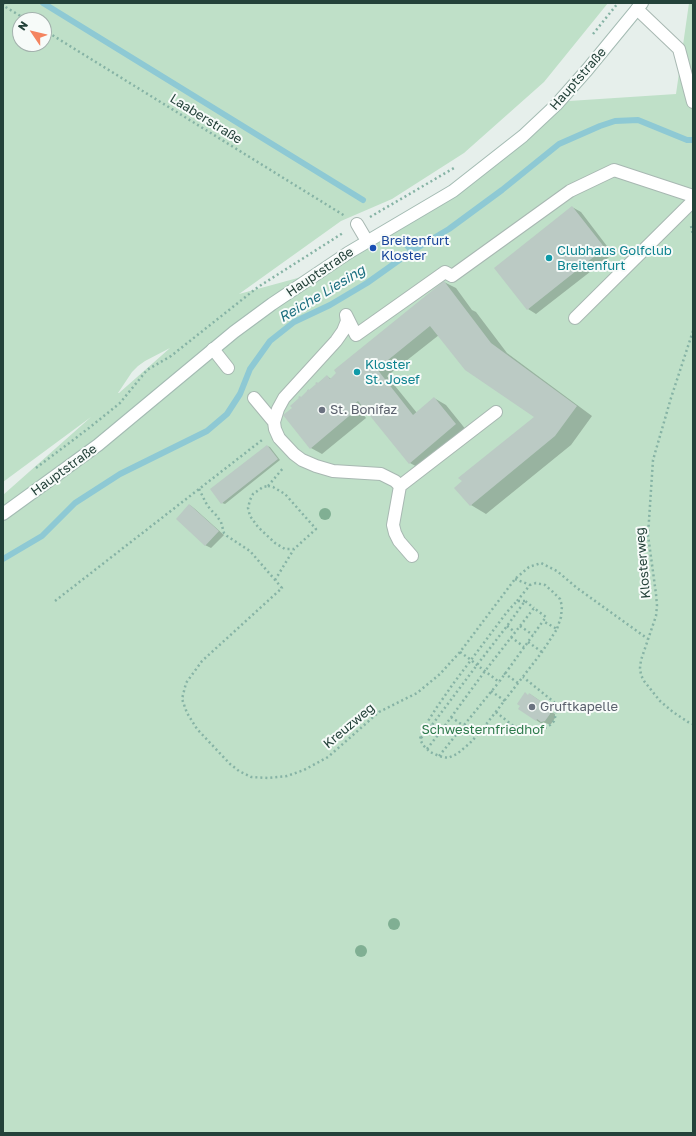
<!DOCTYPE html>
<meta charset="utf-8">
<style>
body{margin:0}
#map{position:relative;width:696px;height:1136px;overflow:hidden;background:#e6efeb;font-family:"Golos Text",sans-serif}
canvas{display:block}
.frame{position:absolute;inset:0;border:4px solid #24423a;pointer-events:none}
.north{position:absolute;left:12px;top:12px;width:40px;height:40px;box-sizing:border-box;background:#f7fbf9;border:1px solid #a3b1ad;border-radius:50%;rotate:305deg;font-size:11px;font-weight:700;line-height:16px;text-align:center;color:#24423a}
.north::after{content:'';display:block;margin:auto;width:14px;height:18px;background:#f4845f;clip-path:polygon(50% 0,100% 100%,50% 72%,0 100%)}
</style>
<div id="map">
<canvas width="696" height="1136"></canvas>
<div class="frame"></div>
<div class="north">N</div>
</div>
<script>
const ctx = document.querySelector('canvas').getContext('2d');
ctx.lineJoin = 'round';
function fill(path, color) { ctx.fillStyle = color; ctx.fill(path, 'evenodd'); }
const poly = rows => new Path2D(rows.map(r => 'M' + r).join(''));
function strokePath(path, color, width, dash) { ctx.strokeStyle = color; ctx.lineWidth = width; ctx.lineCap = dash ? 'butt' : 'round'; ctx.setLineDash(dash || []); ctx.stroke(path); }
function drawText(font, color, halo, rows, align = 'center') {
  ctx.font = font + ' "Golos Text",sans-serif'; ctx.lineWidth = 4; ctx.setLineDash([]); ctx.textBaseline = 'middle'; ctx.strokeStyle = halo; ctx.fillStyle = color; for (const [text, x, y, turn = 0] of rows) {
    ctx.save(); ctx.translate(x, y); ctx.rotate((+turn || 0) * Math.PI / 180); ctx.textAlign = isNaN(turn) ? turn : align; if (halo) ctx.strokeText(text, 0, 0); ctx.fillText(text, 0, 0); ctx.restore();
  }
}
const green = poly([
 [3,3,608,3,544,82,464,153,392,199,341,221,239,294,338,267,569,101,676,94,689,3,693,3,693,1133,3,1133,3,495,91,417,3,482],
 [20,20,44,20,44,44,20,44],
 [170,348,119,393,118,393,132,372,138,366,145,361]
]);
const shadow = poly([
 [572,207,581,212,613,254,536,314,528,309],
 [444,282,456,288,472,310,476,312,507,353,592,416,571,445,486,514,471,505,535,417,439,335,387,376,417,413,434,398,446,405,467,431,421,469,410,463,367,410,362,413,366,418,322,454,311,448,293,408,301,398,327,376,331,379],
 [267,446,270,447,280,460,225,504,222,503],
 [190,505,195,509,224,535,211,548,205,545],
 [530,694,552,709,550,711,555,714,555,718,551,724,548,724,543,722,542,724,536,720,529,696]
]);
const stream = poly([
 [43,3,363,200],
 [403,241,412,251],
 [3,559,42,536,75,503,120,474,207,431,227,414,240,394,250,369,270,341,294,322,330,305,367,283,412,251,449,229,502,190,559,144,600,126,615,121,638,120,687,140,693,140]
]);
const building = poly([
 [572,206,605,248,527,310,494,268],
 [444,281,491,343,577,406,555,436,470,506,454,488,462,481,458,478,534,417,465,370,430,326,377,369,413,415,434,397,456,424,409,464,358,401,351,407,355,411,310,449,283,415,292,408,290,406,299,398,298,397,300,396,301,397,307,391,307,390,309,389,309,390,316,384,315,383,317,382,318,383,327,375,330,379,336,373,334,370],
 [267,445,278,459,221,504,210,489],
 [189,504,219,531,205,546,176,519],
 [525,692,528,695,529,693,546,705,545,707,549,710,550,714,545,721,541,722,537,719,536,721,518,709,520,706,517,704]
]);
const path = poly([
 [3,3,4,6,27,20],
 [44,30,345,216],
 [593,34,618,3],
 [370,217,454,168],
 [691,226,693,235],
 [693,331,671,398,653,460,648,535,656,594,657,606,656,616,641,660,640,668,641,675,644,681,660,701,673,712,688,722,693,724],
 [36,468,89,428,120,403,147,370,171,356,258,287,343,233],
 [268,486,273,487,285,494,316,529,294,549,285,549,275,543,258,527,250,516,248,508,250,500,253,494,263,487,268,486],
 [268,486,284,467],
 [199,489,206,503,210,509,216,515,221,522,224,533,227,536,250,551,282,588,202,661,186,683,182,699,187,713,197,729,230,764,239,771,251,777,268,778,287,776,304,770,328,757,379,712,417,693,440,674,460,652,515,579,529,567,541,563,557,571,577,588,648,639],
 [515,579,530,585],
 [275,580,294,549],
 [55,601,262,440],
 [517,601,530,585,536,583,545,585,553,592,560,599,562,606,561,617,557,629],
 [525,601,517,601,507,612,453,684,437,707,423,729,420,739,423,745,430,752,439,756,448,758,457,754,470,743,481,731,542,652,557,629,543,621],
 [507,626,515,632],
 [520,626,533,635],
 [511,637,524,647],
 [528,642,542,652],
 [460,652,467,657,471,660,477,665,485,671,499,682,546,617,534,608,485,671,441,731,432,725,477,665,507,626,525,601,534,608],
 [504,673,518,683],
 [491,691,505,701],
 [496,712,512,725,526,731,536,731,543,729,550,725,554,721,556,714,556,709,554,702,523,677],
 [451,717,464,726],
 [421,738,432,725],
 [427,749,441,731],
 [439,756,499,682]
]);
const lane = poly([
 [637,9,679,49,693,102],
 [357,224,367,241],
 [346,315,356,335,445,272,452,276,570,191,614,170,693,196],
 [346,315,347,321,343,331,336,341,284,398,278,409,274,422,275,429,279,438,294,454,302,460,316,466,333,471,381,474,395,481,400,486,496,412],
 [575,318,693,201],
 [213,349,228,368],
 [254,398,274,422],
 [400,486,393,525,395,533,399,541,412,556]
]);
const secondary = poly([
 [3,514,98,445,234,332,272,304,348,253,453,191,523,136,556,105,587,70,642,3]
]);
const trees = [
 [325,514],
 [394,924],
 [361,951]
];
const markers = [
 [373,248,4,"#1a4fb4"],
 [549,258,4,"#0f9aa8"],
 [357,372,4,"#0f9aa8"],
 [322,410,4,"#6b7280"],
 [532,707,4,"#6b7280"]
];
const streetNames = [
 ["Hauptstraße",578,79,-49],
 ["Laaberstraße",206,119,32],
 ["Hauptstraße",320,272,-34],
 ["Hauptstraße",64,470,-36],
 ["Klosterweg",643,563,-95],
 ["Kreuzweg",349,726,-40]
];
const transitNames = [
 ["Breitenfurt",381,241],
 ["Kloster",381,256]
];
const cultureNames = [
 ["Clubhaus Golfclub",557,251],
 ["Breitenfurt",557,266],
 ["Kloster",365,365],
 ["St. Josef",365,380]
];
const worshipNames = [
 ["St. Bonifaz",330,410],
 ["Gruftkapelle",540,707]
];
const parkNames = [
 ["Schwesternfriedhof",483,730]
];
const waterNames = [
 ["Reiche Liesing",322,294,-31]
];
fill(green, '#bfe0c8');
fill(shadow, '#0003');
strokePath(stream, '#8ec9d4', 6);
fill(building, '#bbcac4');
strokePath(lane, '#a8b8b2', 14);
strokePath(secondary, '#a4bbb3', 14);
strokePath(path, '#86b3a5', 2.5, [2, 3]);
strokePath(lane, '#fff', 12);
strokePath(secondary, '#fff', 12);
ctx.fillStyle = '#80af93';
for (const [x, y] of trees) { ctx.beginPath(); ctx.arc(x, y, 6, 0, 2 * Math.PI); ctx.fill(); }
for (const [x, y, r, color] of markers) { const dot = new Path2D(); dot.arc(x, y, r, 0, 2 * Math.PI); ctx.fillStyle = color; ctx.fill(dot); strokePath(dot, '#f7fbf9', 1.5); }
drawText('13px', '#24423a', '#f7fbf9', streetNames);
drawText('13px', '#164399', '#f7fbf9', transitNames, 'left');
drawText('13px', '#0d838f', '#f7fbf9', cultureNames, 'left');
drawText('13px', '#5b616d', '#f7fbf9', worshipNames, 'left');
drawText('13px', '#2d7a4b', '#f7fbf9', parkNames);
drawText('italic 14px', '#1c6f80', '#f7fbf9', waterNames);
</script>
